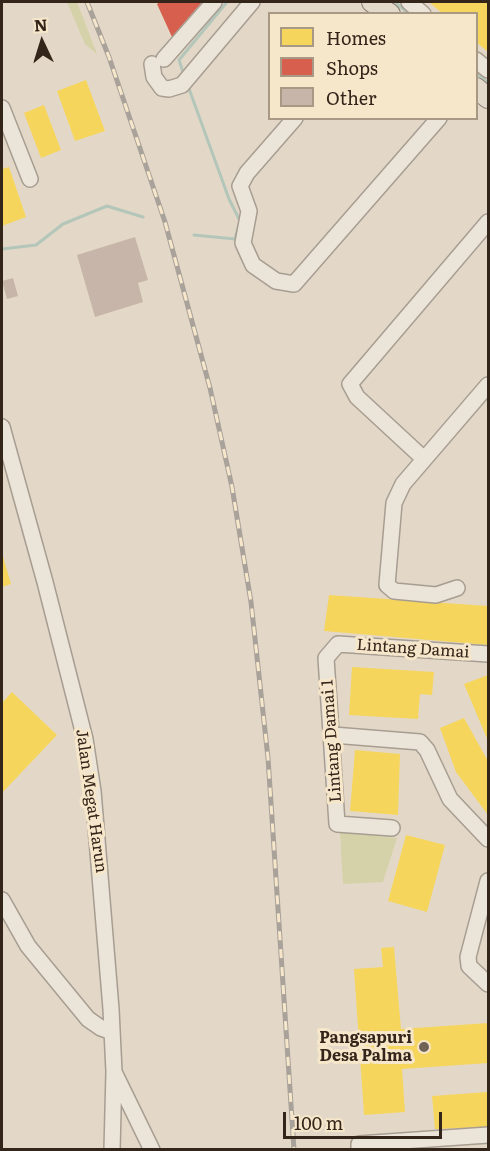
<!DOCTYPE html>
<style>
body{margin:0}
#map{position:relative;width:490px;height:1151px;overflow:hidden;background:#e3d8c7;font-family:Literata,serif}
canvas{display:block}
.frame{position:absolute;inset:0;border:3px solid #34251a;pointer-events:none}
.legend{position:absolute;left:268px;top:12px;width:210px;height:108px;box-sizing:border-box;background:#f6e6ca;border:2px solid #a89984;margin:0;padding:8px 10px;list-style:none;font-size:18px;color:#34251a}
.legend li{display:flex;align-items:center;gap:12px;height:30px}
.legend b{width:30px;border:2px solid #a89984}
.north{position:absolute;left:12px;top:12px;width:60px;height:60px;-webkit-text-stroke:4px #f6e6ca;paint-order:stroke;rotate:356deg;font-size:16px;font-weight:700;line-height:24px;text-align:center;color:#34251a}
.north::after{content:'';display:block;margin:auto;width:21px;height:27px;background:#34251a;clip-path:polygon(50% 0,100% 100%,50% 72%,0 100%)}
.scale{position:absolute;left:283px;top:1112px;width:159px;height:27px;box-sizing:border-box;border:3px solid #34251a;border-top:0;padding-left:8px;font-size:18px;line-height:21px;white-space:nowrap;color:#34251a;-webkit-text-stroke:4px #f6e6ca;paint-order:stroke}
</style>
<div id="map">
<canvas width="490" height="1151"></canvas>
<div class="frame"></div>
<ul class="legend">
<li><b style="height:16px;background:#f6d55c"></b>Homes</li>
<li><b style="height:16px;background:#d6604d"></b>Shops</li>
<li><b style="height:16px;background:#c6b5a8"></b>Other</li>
</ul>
<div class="north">N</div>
<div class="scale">100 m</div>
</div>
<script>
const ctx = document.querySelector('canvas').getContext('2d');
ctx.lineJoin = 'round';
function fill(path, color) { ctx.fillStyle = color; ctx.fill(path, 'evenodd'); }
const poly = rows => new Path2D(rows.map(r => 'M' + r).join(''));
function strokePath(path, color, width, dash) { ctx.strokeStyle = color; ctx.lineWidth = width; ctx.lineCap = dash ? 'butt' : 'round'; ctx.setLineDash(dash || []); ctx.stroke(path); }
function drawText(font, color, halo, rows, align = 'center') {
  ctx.font = font + ' Literata,serif'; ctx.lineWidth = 6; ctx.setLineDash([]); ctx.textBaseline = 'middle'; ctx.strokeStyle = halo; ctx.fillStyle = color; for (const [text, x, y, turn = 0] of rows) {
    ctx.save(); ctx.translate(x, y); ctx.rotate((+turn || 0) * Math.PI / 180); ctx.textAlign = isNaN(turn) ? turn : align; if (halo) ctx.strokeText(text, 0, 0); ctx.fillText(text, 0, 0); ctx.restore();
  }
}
const green = poly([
 [67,2,77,2,97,54,85,44],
 [340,832,397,838,383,882,343,884]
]);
const homes = poly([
 [429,2,488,2,488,52,476,42,476,14,443,14],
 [86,80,105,131,75,141,57,91],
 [44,105,61,150,41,158,24,113],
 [9,167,26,217,2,226,2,169],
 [2,553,11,584,2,587],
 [329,595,488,606,488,645,324,631],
 [352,667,434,672,432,695,420,694,418,719,349,715],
 [488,675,488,741,464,684],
 [12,692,57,735,2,793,2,703],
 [464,718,488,761,488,815,456,772,440,728],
 [355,750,400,754,398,815,350,811],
 [406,835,445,845,427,912,388,901],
 [394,947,401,1029,488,1023,488,1063,402,1069,405,1112,364,1115,354,969,383,967,381,948],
 [488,1092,488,1127,435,1129,432,1096]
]);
const shops = poly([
 [160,2,202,2,172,37,157,4]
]);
const stream = poly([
 [395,2,409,14],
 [476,73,488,83],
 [184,75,179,60,227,2],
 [188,86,229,199,240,221,235,239,194,235],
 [2,249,36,245,63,224,107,206,143,217]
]);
const building = poly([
 [135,237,148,280,138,283,143,302,95,317,77,255],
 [13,278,18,296,7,299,2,281]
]);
const minor = poly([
 [409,2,423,14],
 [164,59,214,2],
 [476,60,488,70],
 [152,64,154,77,162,88,169,89,182,85,252,2],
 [2,108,30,179],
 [295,118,247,173,240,186,249,211,243,243,253,265,276,281,294,284,439,118],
 [2,427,45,582,85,739,93,791,111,1009,114,1072,112,1150],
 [424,459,357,397,350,384,488,222],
 [457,588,436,595,394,591,387,585,394,503,403,484,488,385],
 [333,735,420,742,427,750,450,799,488,839],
 [392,828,337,824,326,658,338,644,488,654],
 [488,881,468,957,469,966,488,984],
 [2,900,28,946,88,1019,101,1028,112,1032],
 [115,1074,152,1150],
 [359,1150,359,1144,488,1135]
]);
const major = poly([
 [372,2,390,14],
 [476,88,488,98]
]);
const rail = poly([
 [87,2,109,57,165,222,210,388,232,487,251,602,268,758,294,1150]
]);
const markers = [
 [424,1047,6,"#716457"]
];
const streetNames = [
 ["Lintang Damai",413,649,4],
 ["Lintang Damai 1",332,741,-94],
 ["Jalan Megat Harun",91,801,82]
];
const poiNames = [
 ["Pangsapuri",412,1038],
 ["Desa Palma",412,1056]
];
fill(green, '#d5d1a8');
fill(homes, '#f6d55c');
fill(shops, '#d6604d');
strokePath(stream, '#b3c6b9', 3);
fill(building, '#c6b5a8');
strokePath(minor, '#a79d91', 18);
strokePath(major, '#8d8378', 22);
strokePath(minor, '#ebe4d9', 15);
strokePath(major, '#e2d9ca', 20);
strokePath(rail, '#a9a29a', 5);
strokePath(rail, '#f6e6ca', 3, [9]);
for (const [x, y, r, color] of markers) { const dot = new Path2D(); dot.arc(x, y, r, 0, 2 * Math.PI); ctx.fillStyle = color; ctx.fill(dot); strokePath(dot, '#f6e6ca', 2); }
drawText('16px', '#34251a', '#f6e6ca', streetNames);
drawText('bold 16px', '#34251a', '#f6e6ca', poiNames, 'right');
</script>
